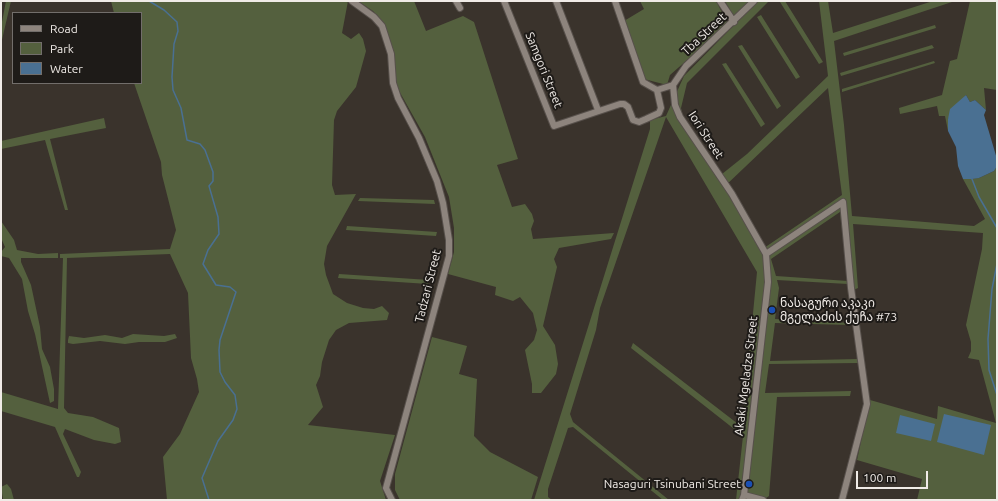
<!DOCTYPE html>
<meta charset="utf-8">
<style>
body{margin:0}
#map{position:relative;width:998px;height:501px;overflow:hidden;background:#3a332c;font-family:Ubuntu,sans-serif}
canvas{display:block}
.frame{position:absolute;inset:0;border:2px solid #f0ebe7;pointer-events:none}
.legend{position:absolute;left:12px;top:12px;width:130px;height:72px;box-sizing:border-box;background:#1e1b18;border:1px solid #726e6b;margin:0;padding:5px 7px;list-style:none;font-size:12px;color:#f0ebe7}
.legend li{display:flex;align-items:center;gap:8px;height:20px}
.legend b{width:20px;border:1px solid #726e6b}
.scale{position:absolute;left:856px;top:471px;width:72px;height:18px;box-sizing:border-box;border:2px solid #f0ebe7;border-top:0;padding-left:5px;font-size:12px;line-height:14px;white-space:nowrap;color:#f0ebe7;-webkit-text-stroke:3px #1e1b18;paint-order:stroke}
</style>
<div id="map">
<canvas width="998" height="501"></canvas>
<div class="frame"></div>
<ul class="legend">
<li><b style="height:5px;background:#8d847d"></b>Road</li>
<li><b style="height:11px;background:#54603e"></b>Park</li>
<li><b style="height:11px;background:#4a7092"></b>Water</li>
</ul>
<div class="scale">100 m</div>
</div>
<script>
const ctx = document.querySelector('canvas').getContext('2d');
ctx.lineJoin = 'round';
function fill(path, color) { ctx.fillStyle = color; ctx.fill(path, 'evenodd'); }
const poly = rows => new Path2D(rows.map(r => 'M' + r).join(''));
function strokePath(path, color, width, dash) { ctx.strokeStyle = color; ctx.lineWidth = width; ctx.lineCap = dash ? 'butt' : 'round'; ctx.setLineDash(dash || []); ctx.stroke(path); }
function drawText(font, color, halo, rows, align = 'center') {
  ctx.font = font + ' Ubuntu,"Noto Sans Georgian",sans-serif'; ctx.lineWidth = 4; ctx.setLineDash([]); ctx.textBaseline = 'middle'; ctx.strokeStyle = halo; ctx.fillStyle = color; for (const [text, x, y, turn = 0] of rows) {
    ctx.save(); ctx.translate(x, y); ctx.rotate((+turn || 0) * Math.PI / 180); ctx.textAlign = isNaN(turn) ? turn : align; if (halo) ctx.strokeText(text, 0, 0); ctx.fillText(text, 0, 0); ctx.restore();
  }
}
const green = poly([
 [6,1,11,1,1,44,1,27],
 [111,1,348,1,342,33,351,39,359,33,363,39,366,51,356,87,337,111,334,120,332,185,335,195,356,194,327,246,324,264,326,275,333,294,347,303,363,308,374,309,382,306,389,313,387,320,349,323,336,330,329,340,322,362,320,376,316,385,323,407,308,425,395,435,380,481,386,500,167,500,163,457,180,434,199,392,197,379,191,358,188,293,170,254,67,258,64,408,68,413,93,417,119,428,121,442,115,444,94,440,65,429,63,434,81,472,79,477,77,477,55,427,1,411,1,392,58,409,63,258,60,258,60,254,170,249,176,230,162,175,161,162,134,83,141,83,141,13,114,13],
 [358,1,414,1,426,31,463,16,474,22,518,159,497,165,512,207,525,204,532,214,534,221,531,229,533,239,614,233,611,239,559,248,554,259,557,267,543,326,555,345,558,364,556,374,541,393,532,393,532,384,525,350,534,340,537,330,533,313,520,297,513,301,495,295,496,287,448,274,454,252,454,228,449,197,425,137,398,89,395,79,392,47,383,23,373,11],
 [640,1,716,1,728,24,670,75,667,85,644,79,624,21,644,9],
 [725,1,750,1,734,17],
 [758,1,769,1,687,83,681,108,685,126,717,178,747,154,828,76,819,1,828,1,833,33,933,1,955,1,834,41,844,125,852,216,974,226,985,219,963,179,979,178,994,171,997,165,997,500,917,500,922,479,857,460,870,400,937,419,938,406,996,423,979,360,968,358,971,351,971,342,966,325,982,249,983,233,853,224,858,288,849,292,848,284,777,280,779,288,775,319,850,323,850,325,775,323,770,361,858,359,858,363,769,364,765,393,851,391,850,396,777,397,769,496,763,500,736,500,743,436,631,348,633,343,742,427,757,272,666,117,600,308,596,330,570,414,573,422,669,500,663,500,573,427,568,428,548,489,548,497,552,500,534,500,650,129,650,120,666,116,684,76],
 [828,88,842,195,764,248,724,187],
 [840,212,848,281,776,276,771,259],
 [785,1,823,62,819,64,780,2],
 [970,1,997,1,997,90,984,88,986,110,975,100,970,102,966,95,948,119,948,131,945,116,939,116,937,106,900,114,899,108,942,95,950,61,957,59],
 [761,15,800,77,796,79,757,17],
 [935,25,936,28,844,56,843,53],
 [742,45,781,106,777,109,738,46],
 [932,45,934,48,841,76,840,73],
 [934,61,935,63,842,92,842,89],
 [726,63,765,124,761,127,722,64],
 [104,118,106,128,50,139,68,210,65,210,45,140,1,149,1,141],
 [360,198,434,200,435,204,358,201],
 [1,221,14,240,17,250,38,254,58,253,58,258,21,258,21,262,31,285,40,327,42,349,50,367,54,389,54,401,50,403,35,334,28,311,22,279,9,258,1,256,1,252,5,247,1,238],
 [347,226,437,232,436,236,346,230],
 [339,274,429,280,428,284,338,278],
 [133,334,164,336,175,334,177,338,165,342,139,342,125,344,100,341,73,344,68,343,68,340,69,336,84,338,105,335,122,338],
 [432,337,467,346,459,374,477,379,474,436,490,452,538,477,531,500,400,500,395,490,395,474],
 [7,484,11,489,14,500,1,500,3,499,1,487]
]);
const water = poly([
 [966,95,970,102,975,100,986,110,984,115,997,159,997,166,994,171,979,178,972,179,963,179,958,166,956,147,948,131,948,119,950,109],
 [944,414,991,425,984,455,937,442],
 [900,415,935,424,931,441,896,433]
]);
const stream = poly([
 [149,1,164,10,177,22,178,31,174,44,172,77,173,90,181,108,187,140,200,144,205,150,213,172,213,181,209,186,218,217,219,234,208,250,203,264,216,285,230,287,236,292,220,340,219,350,220,372,225,382,235,395,237,409,233,420,218,441,202,478,209,500],
 [972,179,979,197,997,228],
 [997,264,992,289,988,339,989,370,997,395]
]);
const minor = poly([
 [352,1,374,17,382,26,391,54,393,83,398,98,419,138,437,181,443,203,449,240,449,256,386,488,392,500],
 [456,1,460,8],
 [504,1,554,126,620,104,624,104,628,107,633,120,639,122,646,119,659,113,661,108,657,90],
 [556,1,598,110],
 [615,1,643,82,657,90,673,85],
 [720,1,734,22],
 [673,85,675,105,680,117,732,194,766,254,768,282,744,495,742,500],
 [673,85,686,66,754,1],
 [766,254,843,202,851,288,867,404,842,500],
 [744,495,763,500]
]);
const markers = [
 [772,310,4,"#1a4fb4"],
 [749,484,4,"#1a4fb4"]
];
const streetNames = [
 ["Tba Street",704,34,-43],
 ["Samgori Street",544,70,68],
 ["Iori Street",706,135,57],
 ["Tadzari Street",428,286,-76],
 ["Akaki Mgeladze Street",746,376,-83]
];
const poiNames = [
 ["ნასაგური აკაკი",780,303],
 ["მგელაძის ქუჩა #73",780,317],
 ["Nasaguri Tsinubani Street",741,484,"right"]
];
fill(green, '#54603e');
fill(water, '#4a7092');
strokePath(stream, '#4a7092', 1.5);
strokePath(minor, '#57504b', 8);
strokePath(minor, '#8d847d', 6);
for (const [x, y, r, color] of markers) { const dot = new Path2D(); dot.arc(x, y, r, 0, 2 * Math.PI); ctx.fillStyle = color; ctx.fill(dot); strokePath(dot, '#1e1b18', 1.5); }
drawText('12px', '#f0ebe7', '#1e1b18', streetNames);
drawText('12px', '#f0ebe7', '#1e1b18', poiNames, 'left');
</script>
